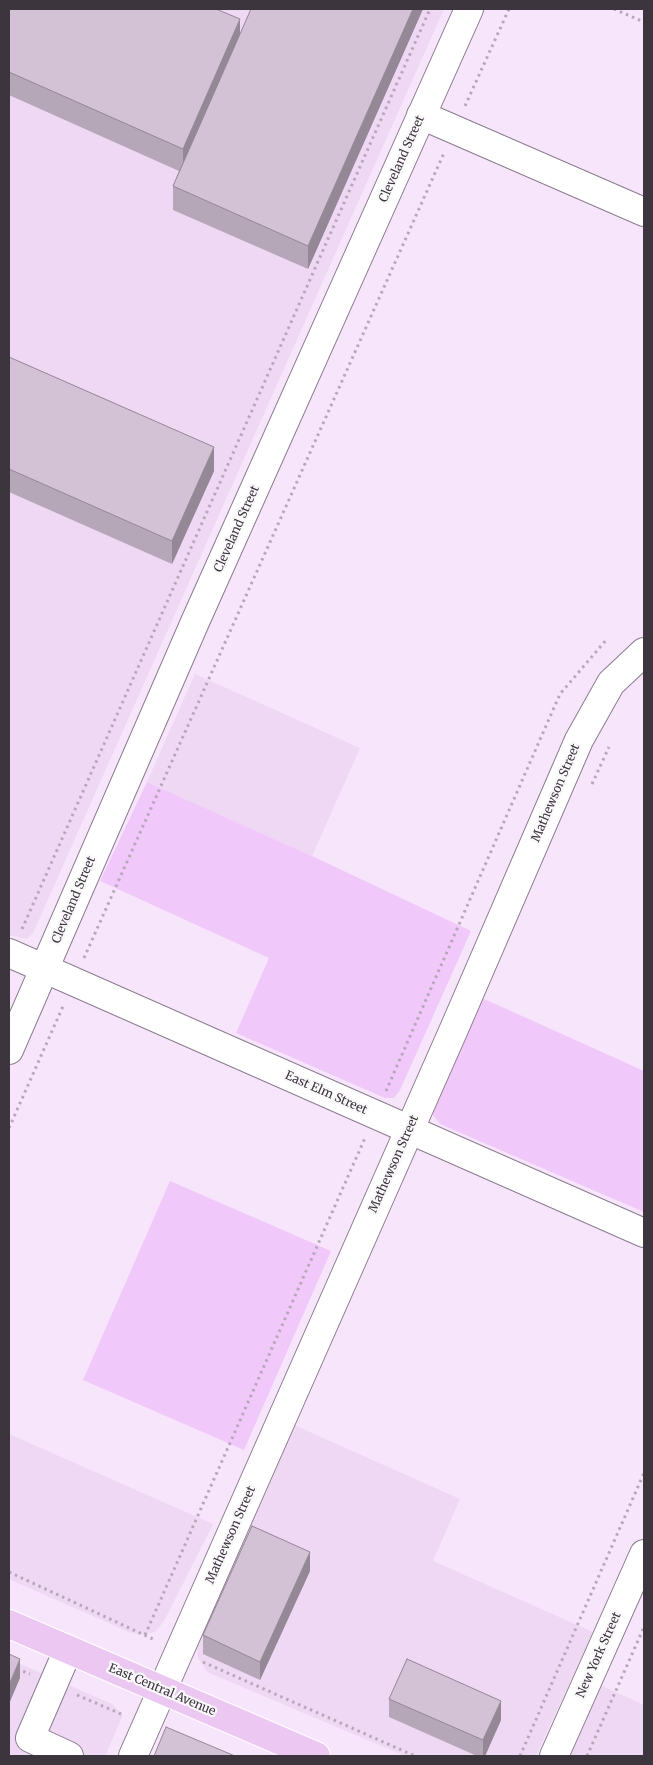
<!DOCTYPE html>
<style>
body{margin:0}
#map{position:relative;width:653px;height:1765px;overflow:hidden;background:#f7e5fb;font-family:Merriweather,serif}
canvas{display:block}
.frame{position:absolute;inset:0;border:10px solid #3c353d;pointer-events:none}
</style>
<div id="map">
<canvas width="653" height="1765"></canvas>
<div class="frame"></div>
</div>
<script>
const ctx = document.querySelector('canvas').getContext('2d');
ctx.lineJoin = 'round';
function fill(path, color) { ctx.fillStyle = color; ctx.fill(path, 'evenodd'); }
const poly = rows => new Path2D(rows.map(r => 'M' + r).join(''));
function strokePath(path, color, width, dash) { ctx.strokeStyle = color; ctx.lineWidth = width; ctx.lineCap = dash ? 'butt' : 'round'; ctx.setLineDash(dash || []); ctx.stroke(path); }
function drawText(font, color, halo, rows, align = 'center') {
  ctx.font = font + ' Merriweather,serif'; ctx.lineWidth = 4.5; ctx.setLineDash([]); ctx.textBaseline = 'middle'; ctx.strokeStyle = halo; ctx.fillStyle = color; for (const [text, x, y, turn = 0] of rows) {
    ctx.save(); ctx.translate(x, y); ctx.rotate((+turn || 0) * Math.PI / 180); ctx.textAlign = isNaN(turn) ? turn : align; if (halo) ctx.strokeText(text, 0, 0); ctx.fillText(text, 0, 0); ctx.restore();
  }
}
const built = poly([
 [9,9,444,9,33,933,27,939,9,935],
 [195,674,360,748,312,856,147,782],
 [294,1425,460,1499,433,1561,593,1632,536,1756,405,1756,207,1672,198,1658,197,1642],
 [9,1434,213,1524,164,1621,155,1632,145,1634,131,1633,9,1579],
 [9,1659,112,1704,123,1715,105,1756,9,1756],
 [598,1684,644,1705,644,1756,566,1756]
]);
const green = poly([
 [147,782,312,856,471,931,400,1090,394,1098,385,1098,236,1033,269,958,100,881],
 [482,998,644,1071,644,1212,440,1124,433,1115,433,1107],
 [170,1181,331,1251,244,1450,83,1380]
]);
const path = poly([
 [614,9,644,22],
 [465,106,509,9],
 [592,784,609,747],
 [22,929,430,9],
 [84,958,444,153],
 [386,1091,560,694,607,639],
 [9,1128,64,1004],
 [9,1572,155,1640],
 [145,1635,365,1138],
 [203,1662,415,1756],
 [17,1669,30,1674],
 [77,1695,121,1714],
 [520,1756,644,1473],
 [587,1756,644,1627]
]);
const minor = poly([
 [421,115,644,212],
 [9,953,644,1233],
 [9,1050,195,622,469,9],
 [68,1650,30,1738,69,1756],
 [133,1756,454,1029,579,740,611,683,644,652],
 [554,1756,644,1554]
]);
const major = poly([
 [9,1624,316,1756]
]);
const wall = poly([
 [9,9,240,33,423,9,308,269,173,210,173,186,179,171,9,95],
 [9,357,214,471,172,564,9,492],
 [310,1571,260,1680,203,1654,203,1635],
 [389,1699,501,1720,485,1756,477,1756,389,1717]
]);
const shadedWall = poly([
 [413,9,423,9,308,269,308,246],
 [240,19,240,43,183,173,183,149],
 [214,447,214,471,172,564,172,541],
 [310,1552,310,1571,260,1680,260,1662],
 [20,1659,20,1678,9,1704,9,1685],
 [501,1701,501,1720,485,1756,483,1756,483,1740]
]);
const building = poly([
 [9,9,216,9,240,19,183,149,9,72,9,9],
 [251,9,413,9,308,246,173,186,251,9],
 [9,357,214,447,172,541,9,469,9,357],
 [252,1526,310,1552,260,1662,203,1635,252,1526],
 [9,1654,20,1659,9,1685,9,1654],
 [407,1659,501,1701,483,1740,389,1699,407,1659],
 [166,1727,235,1756,154,1756,166,1727]
]);
const streetNames = [
 ["Cleveland Street",402,159,-66],
 ["Cleveland Street",237,529,-66],
 ["Mathewson Street",556,793,-67],
 ["Cleveland Street",74,900,-67],
 ["East Elm Street",326,1093,24],
 ["Mathewson Street",394,1164,-66],
 ["Mathewson Street",231,1535,-66],
 ["New York Street",599,1655,-66],
 ["East Central Avenue",162,1690,23]
];
fill(built, '#eed8f3');
fill(green, '#f0c8f9');
strokePath(minor, '#8c7c90', 30);
strokePath(major, '#fff', 30);
strokePath(path, '#b6a8b9', 3, [2.5, 4]);
strokePath(minor, '#fff', 28);
strokePath(major, '#ebc7f2', 28);
fill(wall, '#b5a6b8');
fill(shadedWall, '#948796');
fill(building, '#d3c1d6');
strokePath(building, '#948796', 1);
drawText('12px', '#3c353d', '#fbf8fc', streetNames);
</script>
